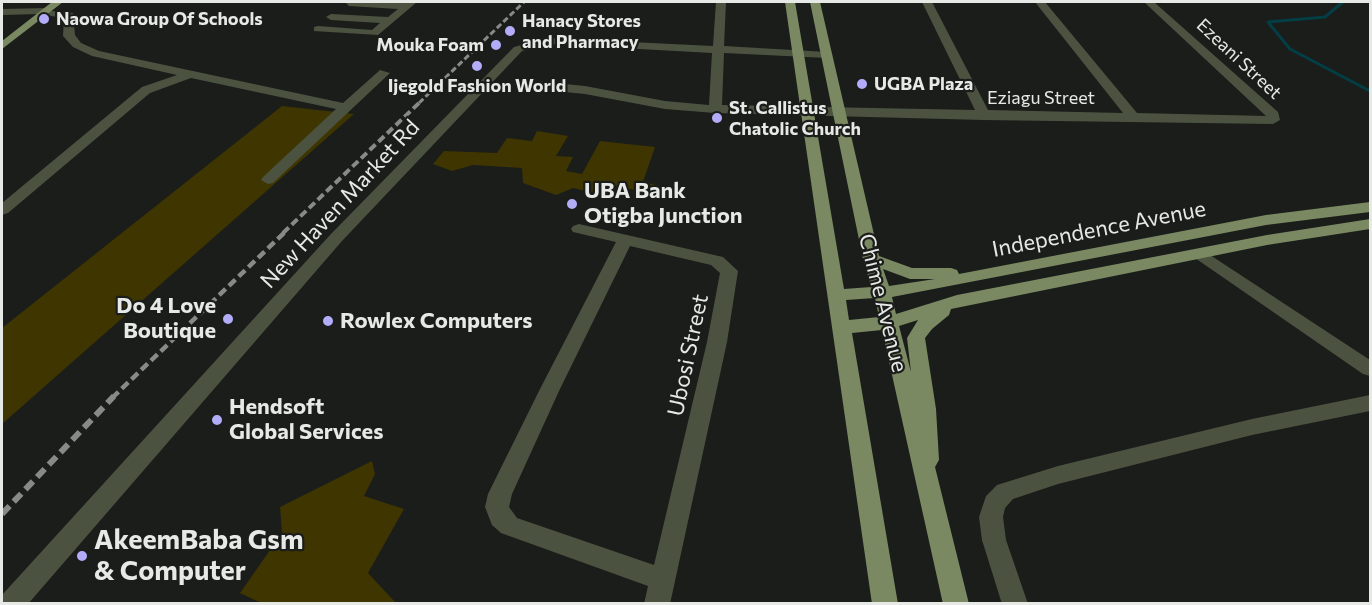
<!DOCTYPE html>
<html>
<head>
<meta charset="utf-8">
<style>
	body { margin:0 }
	#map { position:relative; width:1372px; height:605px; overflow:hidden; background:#1a1d1a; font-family:Commissioner,sans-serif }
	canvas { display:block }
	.frame { position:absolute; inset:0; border:3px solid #e7e9e7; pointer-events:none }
</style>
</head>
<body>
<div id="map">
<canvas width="1372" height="605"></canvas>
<div class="frame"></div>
</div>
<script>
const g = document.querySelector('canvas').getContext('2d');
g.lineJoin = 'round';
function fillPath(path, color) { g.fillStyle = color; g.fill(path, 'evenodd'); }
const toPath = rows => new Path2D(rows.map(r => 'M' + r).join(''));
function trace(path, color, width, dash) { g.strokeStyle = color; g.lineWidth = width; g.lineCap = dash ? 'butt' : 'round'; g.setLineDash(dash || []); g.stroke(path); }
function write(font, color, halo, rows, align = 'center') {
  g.font = font + ' Commissioner,sans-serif'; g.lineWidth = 4.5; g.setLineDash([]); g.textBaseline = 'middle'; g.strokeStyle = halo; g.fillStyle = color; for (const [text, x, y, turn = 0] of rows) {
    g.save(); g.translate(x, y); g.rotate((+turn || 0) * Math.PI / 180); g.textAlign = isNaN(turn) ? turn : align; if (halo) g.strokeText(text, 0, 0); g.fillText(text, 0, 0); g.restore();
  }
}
fillPath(toPath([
	[282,106,354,114,2,424,2,328],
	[537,131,568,136,556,156,573,157,566,171,582,174,600,141,655,147,643,182,666,187,643,192,612,185,590,192,573,188,556,195,523,183,522,168,473,165,452,171,433,164,444,151,497,153,507,138,532,141],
	[372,461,375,474,364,496,404,509,368,573,396,603,261,603,240,593,282,533,280,507]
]), '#3f3500');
trace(toPath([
	[1343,2,1325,17,1268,22,1290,49,1370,91]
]), '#033e45', 3);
fillPath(toPath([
	[345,2,405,3,417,2,378,35,314,31,314,27,318,26,372,30,380,23,331,20,326,17,331,14,388,17,398,9,349,6,345,2],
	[716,2,726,2,724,46,827,52,833,55,827,58,724,53,722,105,975,110,922,2,932,2,988,110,1123,113,1035,2,1045,2,1137,113,1266,116,1144,2,1154,2,1278,112,1280,120,1273,124,984,120,715,113,665,109,585,94,534,89,528,85,534,81,585,86,665,101,709,105,712,53,548,44,522,51,342,241,28,604,2,604,2,595,330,235,514,47,548,38,713,46,716,2],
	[47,8,52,11,73,13,75,35,81,43,99,51,343,103,380,70,390,73,273,183,268,184,261,180,263,177,336,109,191,78,150,93,8,213,2,215,2,203,142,87,177,75,92,56,73,47,63,36,64,18,39,14,2,15,2,9,47,8],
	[579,224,723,257,738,271,727,342,670,604,644,604,648,586,501,533,492,525,485,507,488,494,539,391,616,242,573,232,571,229,573,226,579,224],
	[630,246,711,265,720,273,707,342,654,565,517,518,509,507,512,494,559,391,630,246],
	[1201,249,1370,360,1370,376,1363,374,1195,258,1193,254,1195,250,1201,249],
	[1370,395,1370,411,1252,435,1058,484,1013,499,1005,508,1003,517,1006,540,1028,604,1002,604,982,540,979,517,986,496,997,485,1058,466,1252,419,1370,395]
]), '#4b5340');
fillPath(toPath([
	[52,2,63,2,2,49,2,41,52,2],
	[785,2,795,2,844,289,871,287,863,259,810,2,820,2,879,256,912,268,951,268,957,270,959,274,1266,215,1370,202,1370,212,1266,225,892,297,896,314,957,295,1267,235,1370,219,1370,229,1267,245,951,309,949,315,932,329,925,338,936,409,939,460,935,467,969,604,943,604,882,330,852,333,898,604,872,604,785,2],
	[883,269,910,279,935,279,889,286,883,269],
	[875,298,879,317,849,320,846,300,875,298],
	[918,320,907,338,911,372,899,326,918,320]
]), '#7a8962');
trace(toPath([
	[419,103,524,2]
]), '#878a87', 3, [6, 3]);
trace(toPath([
	[283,233,420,102]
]), '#878a87', 4, [8, 4]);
trace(toPath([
	[112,398,285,232]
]), '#878a87', 4.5, [9, 4.5]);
trace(toPath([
	[2,514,114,396]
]), '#878a87', 6, [11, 6]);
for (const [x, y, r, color] of [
	[44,19,6,"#b3adf9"],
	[510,31,6,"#b3adf9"],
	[496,45,6,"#b3adf9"],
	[477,66,6,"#b3adf9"],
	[862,84,6,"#b3adf9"],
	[717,118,6,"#b3adf9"],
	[572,204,6,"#b3adf9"],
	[228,319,6,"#b3adf9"],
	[328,321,6,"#b3adf9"],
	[217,420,6,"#b3adf9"],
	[82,556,6,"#b3adf9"]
]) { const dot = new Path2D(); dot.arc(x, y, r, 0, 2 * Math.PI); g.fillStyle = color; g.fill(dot); trace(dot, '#1a1d1a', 2); }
write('bold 18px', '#e7e9e7', '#1a1d1a', [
	["Naowa Group Of Schools",56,19],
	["Hanacy Stores",522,21],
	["and Pharmacy",522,42],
	["Mouka Foam",484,45,"right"],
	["UGBA Plaza",874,84],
	["Ijegold Fashion World",477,86,"center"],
	["St. Callistus",729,108],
	["Chatolic Church",729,129]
], 'left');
write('18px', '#e7e9e7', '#1a1d1a', [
	["Ezeani Street",1239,59,43],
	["Eziagu Street",1041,98]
]);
write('bold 22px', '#e7e9e7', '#1a1d1a', [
	["UBA Bank",584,191],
	["Otigba Junction",584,216],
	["Do 4 Love",216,306,"right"],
	["Boutique",216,331,"right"],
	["Rowlex Computers",340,321],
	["Hendsoft",229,407],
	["Global Services",229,432]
], 'left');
write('22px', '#e7e9e7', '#1a1d1a', [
	["New Haven Market Rd",340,204,-47],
	["Independence Avenue",1099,229,-11],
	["Chime Avenue",883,303,76],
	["Ubosi Street",688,355,-78]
]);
write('bold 27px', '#e7e9e7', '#1a1d1a', [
	["AkeemBaba Gsm",94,540],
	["& Computer",94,571]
], 'left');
</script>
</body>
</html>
